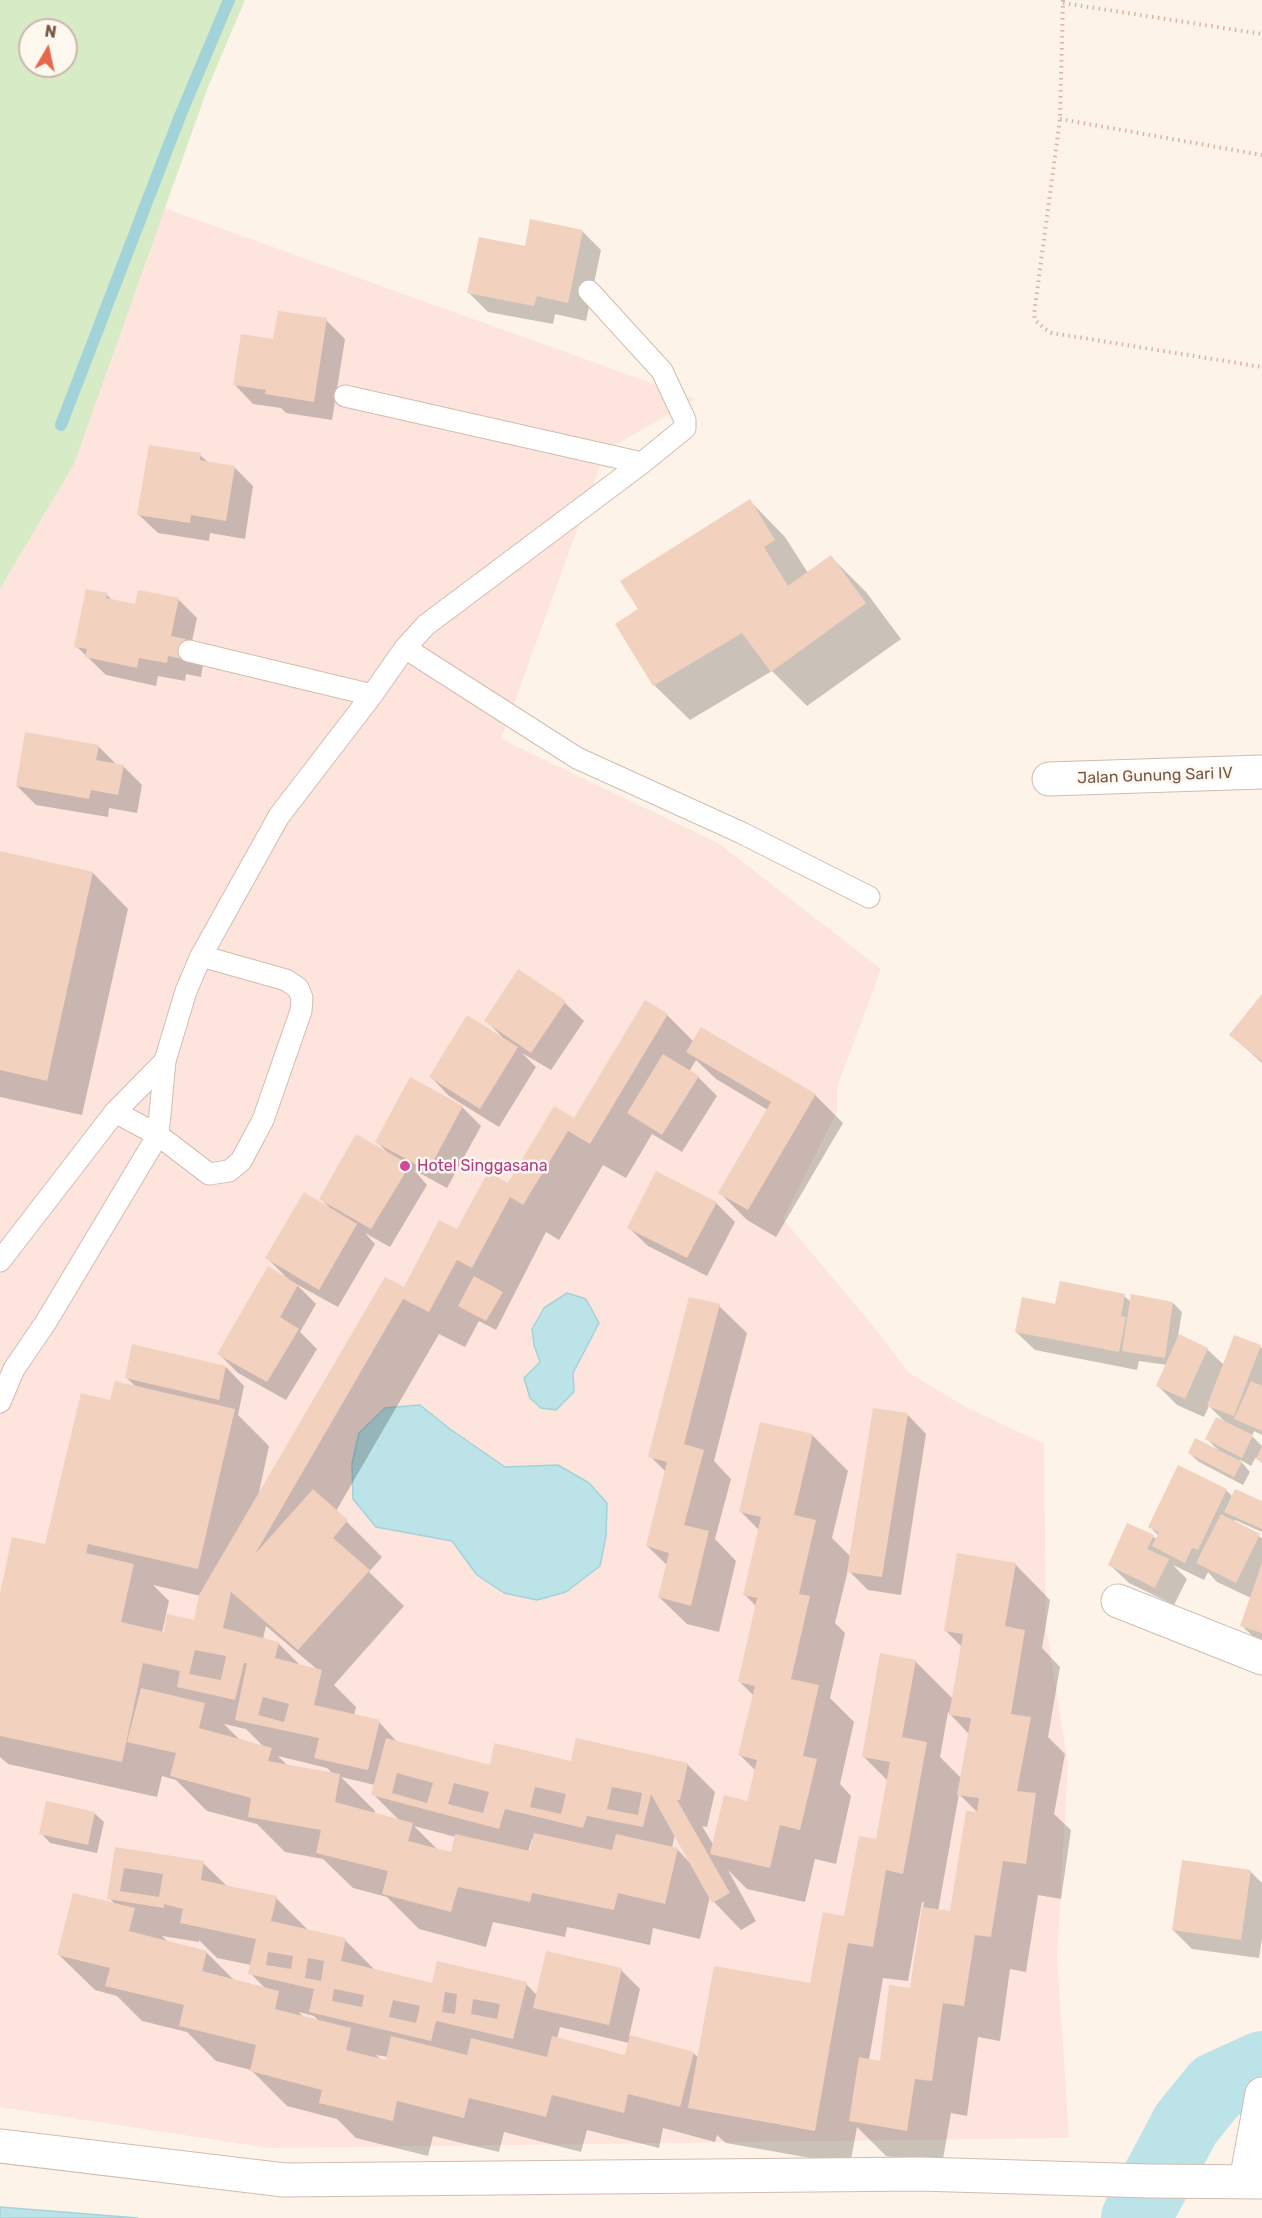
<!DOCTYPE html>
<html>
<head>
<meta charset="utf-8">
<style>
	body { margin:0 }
	#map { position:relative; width:1262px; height:2218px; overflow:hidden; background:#fdf3e8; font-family:Rubik,sans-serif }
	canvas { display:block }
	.north { position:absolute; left:18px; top:18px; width:60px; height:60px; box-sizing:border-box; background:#fff8ee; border:2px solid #c9b8ad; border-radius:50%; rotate:9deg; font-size:16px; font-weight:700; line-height:24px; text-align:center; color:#77594b }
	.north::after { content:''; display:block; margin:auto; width:21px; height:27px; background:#e7674d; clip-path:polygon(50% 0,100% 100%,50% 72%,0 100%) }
</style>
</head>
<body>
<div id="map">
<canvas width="1262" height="2218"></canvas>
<div class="north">N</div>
</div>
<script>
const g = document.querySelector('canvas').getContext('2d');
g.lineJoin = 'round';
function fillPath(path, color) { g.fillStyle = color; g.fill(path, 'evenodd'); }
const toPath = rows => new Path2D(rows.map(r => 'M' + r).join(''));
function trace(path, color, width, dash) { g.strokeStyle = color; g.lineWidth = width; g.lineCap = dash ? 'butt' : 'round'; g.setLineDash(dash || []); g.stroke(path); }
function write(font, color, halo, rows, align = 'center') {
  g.font = font + ' Rubik,sans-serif'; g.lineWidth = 5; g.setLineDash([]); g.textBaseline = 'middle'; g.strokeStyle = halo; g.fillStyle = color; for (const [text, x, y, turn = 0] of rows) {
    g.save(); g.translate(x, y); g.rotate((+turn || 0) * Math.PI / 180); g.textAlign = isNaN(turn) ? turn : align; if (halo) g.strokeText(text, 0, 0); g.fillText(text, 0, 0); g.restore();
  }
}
fillPath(toPath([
	[164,208,696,399,606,450,501,739,718,843,881,969,837,1087,837,1112,783,1219,865,1316,909,1373,964,1406,1044,1444,1046,1626,1068,1764,1057,1956,1069,2138,269,2148,0,2107,0,589,74,464]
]), '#fde4dc');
fillPath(toPath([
	[0,0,245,0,208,87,74,464,0,589],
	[30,30,66,30,66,66,30,66]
]), '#d7ebc6');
const water = toPath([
	[567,1293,586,1299,599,1323,573,1373,574,1392,556,1410,541,1408,530,1398,524,1378,540,1362,534,1345,532,1329,544,1308,567,1293],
	[420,1405,450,1429,505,1467,558,1465,589,1483,607,1503,606,1536,600,1566,566,1592,537,1600,504,1593,477,1575,452,1541,376,1527,353,1499,352,1464,359,1433,385,1408,420,1405],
	[0,2207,138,2218,0,2218,0,2207]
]);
fillPath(water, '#bce3e7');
trace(water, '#a2d3d9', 1.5);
fillPath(toPath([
	[582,231,601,250,586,321,555,314,553,324,488,312,469,293,526,248],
	[326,320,345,339,332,420,286,413,281,408,253,404,235,385,274,341],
	[200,455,209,463,234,467,253,486,245,539,210,533,209,541,158,533,139,515],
	[750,501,785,537,808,573,831,557,866,592,901,639,807,706,772,671,690,720,654,685,640,609],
	[107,595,114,602,136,606,178,599,197,618,191,646,204,659,201,677,186,674,185,681,158,676,156,686,106,675,76,646],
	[98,746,117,765,123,766,142,785,137,813,109,808,108,817,36,805,17,786],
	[0,853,93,873,128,909,82,1115,0,1097],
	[519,971,565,1003,584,1021,551,1070,522,1053,536,1067,499,1127,449,1096,431,1077,503,1038,486,1020],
	[1262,997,1262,1063,1231,1035],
	[667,1015,694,1042,815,1095,843,1123,776,1237,747,1220,720,1193,768,1110,716,1079,696,1060,689,1072,698,1077,717,1096,682,1152,652,1134,626,1178,603,1165,559,1240,546,1232,496,1330,479,1321,465,1347,439,1334,336,1511,382,1557,369,1572,404,1606,334,1685,356,1707,354,1716,379,1722,398,1743,491,1767,572,1762,687,1764,715,1792,707,1827,702,1826,714,1846,748,1803,756,1771,740,1755,754,1696,739,1681,757,1607,744,1594,759,1530,740,1511,812,1435,848,1471,832,1538,851,1557,908,1415,926,1434,901,1595,868,1590,848,1570,835,1623,845,1633,830,1698,854,1722,840,1784,851,1796,836,1864,815,1859,805,1902,747,1889,728,1870,756,1921,741,1930,714,1902,710,1896,700,1939,653,1928,650,1945,567,1927,565,1937,493,1922,486,1947,419,1929,387,1897,353,1888,323,1859,285,1852,257,1824,207,1811,176,1780,162,1776,157,1797,8,1764,0,1757,0,1596,47,1546,112,1401,137,1388,126,1377,226,1367,244,1386,238,1415,269,1446,258,1497,405,1289,457,1231,575,1120],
	[153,1585,201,1596,195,1622,165,1633,162,1633,169,1601],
	[266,1626,319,1671,302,1667,278,1643,263,1639],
	[224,1724,246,1729,265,1748,239,1739],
	[278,1756,327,1768,333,1774,288,1766],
	[341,1777,375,1785,373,1794,399,1820,374,1814,375,1811],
	[414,1826,456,1837,452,1854,439,1851],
	[675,1834,690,1863,677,1849,672,1848],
	[532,1839,534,1839,531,1853,528,1852],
	[462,1107,481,1126,447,1188,414,1170,427,1185,390,1247,365,1233,375,1244,338,1307,296,1284,316,1304,300,1332,317,1349,286,1400,238,1373,219,1354,288,1279,267,1258,331,1209,321,1199,389,1154,377,1142],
	[716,1203,735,1222,707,1276,648,1246,629,1228],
	[1124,1296,1131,1302,1173,1303,1182,1312,1178,1336,1207,1349,1224,1365,1235,1336,1262,1348,1262,1435,1254,1431,1252,1436,1262,1446,1262,1463,1256,1457,1251,1466,1239,1459,1250,1472,1243,1485,1199,1462,1189,1453,1218,1450,1207,1439,1227,1424,1209,1406,1204,1417,1177,1405,1158,1386,1167,1365,1139,1361,1137,1370,1035,1350,1016,1332,1057,1305],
	[719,1306,747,1333,714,1461,731,1479,715,1539,736,1561,719,1632,687,1624,659,1597,667,1565,647,1546,666,1472,650,1456],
	[1178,1467,1226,1490,1233,1497,1262,1503,1262,1532,1235,1520,1234,1523,1262,1538,1262,1645,1242,1626,1251,1598,1217,1582,1208,1572,1204,1580,1173,1565,1187,1579,1174,1605,1129,1583,1110,1565,1153,1536,1157,1540,1159,1536,1150,1527],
	[1015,1564,1050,1600,1042,1648,1060,1667,1048,1737,1065,1754,1054,1814,1071,1830,1061,1899,1038,1895,1026,1972,1010,1969,1000,2041,978,2037,967,2116,951,2113,942,2165,886,2156,857,2127,850,2165,726,2143,717,2135,715,2142,663,2128,659,2148,587,2130,581,2152,504,2132,499,2152,433,2136,428,2156,356,2138,337,2119,287,2106,251,2070,216,2061,187,2032,142,2021,117,1996,95,1990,59,1955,115,1904,109,1898,117,1849,203,1863,228,1887,276,1898,309,1931,345,1940,377,1972,433,1985,526,1984,537,1995,621,1970,640,1989,629,2037,693,2053,699,2058,811,1985,845,1918,878,1841,888,1781,863,1756,915,1661,953,1699,962,1647,945,1630],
	[948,1712,969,1734,962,1779,940,1757],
	[959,1794,979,1814,951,1913,938,1911],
	[922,1902,924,1902,911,1990,881,2062,869,2060,883,1978,908,1981],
	[162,1936,199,1942,199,1940,217,1958,251,1965,250,1973,265,1988,235,1981,206,1952,168,1942],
	[299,2012,314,2016,320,2022,304,2018],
	[560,2027,629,2043,626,2056,557,2039],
	[376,2055,388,2057,387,2062,382,2061],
	[94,1813,104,1822,97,1853,50,1843,41,1833],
	[1250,1871,1262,1883,1262,1938,1259,1958,1192,1949,1173,1930]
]), '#0003');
trace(toPath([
	[61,425,180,116,229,0]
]), '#a2d3d9', 12);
trace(toPath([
	[1136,2218,1186,2124,1216,2087,1262,2066]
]), '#bce3e7', 70);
fillPath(toPath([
	[530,219,583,230,568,303,537,296,534,306,467,293,479,237,525,246],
	[278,311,327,318,314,402,265,394,266,390,233,385,241,334,273,339],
	[149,445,201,453,200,460,235,466,226,521,191,515,190,523,137,515],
	[750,499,775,540,764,547,788,586,831,555,866,603,771,672,742,633,653,686,615,624,638,609,620,581],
	[86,589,108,593,106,598,135,604,138,590,179,598,171,636,186,639,182,659,168,656,167,663,139,658,137,668,85,657,87,649,74,647],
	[25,732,99,745,96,760,124,765,118,795,91,790,89,799,16,786],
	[0,851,93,872,47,1081,0,1070],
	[518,969,566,1001,531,1053,484,1021],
	[1262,994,1262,1061,1229,1035],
	[645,1000,668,1014,590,1144,568,1131,523,1205,510,1197,472,1268,457,1260,429,1312,403,1299,255,1554,313,1489,348,1520,333,1538,370,1570,298,1650,231,1592,223,1628,279,1642,275,1658,322,1670,314,1705,380,1720,368,1770,314,1758,319,1738,235,1720,247,1663,244,1663,235,1700,177,1687,180,1671,143,1663,122,1762,0,1736,0,1594,12,1537,45,1544,81,1393,110,1400,115,1381,235,1409,198,1569,88,1544,86,1553,134,1564,121,1622,164,1632,167,1614,194,1620,199,1595,385,1277,404,1287,439,1220,457,1229,488,1172,508,1183,554,1106,574,1118],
	[195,1650,226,1656,221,1680,189,1674],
	[263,1697,289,1704,284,1722,258,1715],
	[467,1015,518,1047,480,1109,429,1077],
	[701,1027,816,1094,748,1210,718,1193,771,1102,686,1052],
	[663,1054,699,1076,662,1135,627,1113],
	[410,1077,463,1106,428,1171,375,1142],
	[356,1134,410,1165,371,1229,319,1199],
	[656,1171,717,1202,687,1258,627,1228],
	[304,1192,357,1224,319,1290,265,1258],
	[268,1266,298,1285,280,1317,299,1329,267,1382,217,1354],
	[474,1276,503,1292,486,1321,458,1306],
	[1060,1281,1125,1294,1121,1316,1126,1317,1119,1352,1015,1332,1022,1297,1055,1304],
	[1131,1294,1173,1302,1165,1358,1122,1351],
	[689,1297,720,1304,684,1444,704,1450,684,1525,709,1531,691,1606,658,1597,669,1553,646,1546,667,1462,648,1457],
	[1179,1334,1208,1348,1185,1399,1156,1386],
	[1234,1335,1261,1345,1234,1416,1207,1406],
	[132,1344,226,1366,219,1400,125,1378],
	[1251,1381,1262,1386,1262,1431,1234,1419],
	[873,1408,908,1413,882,1577,847,1572],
	[1216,1417,1253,1435,1242,1458,1205,1439],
	[760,1422,813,1434,794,1515,816,1520,799,1594,810,1596,791,1679,819,1685,803,1756,817,1759,800,1830,780,1825,770,1868,710,1854,724,1795,747,1801,757,1760,738,1755,755,1686,738,1682,757,1598,743,1595,761,1517,739,1512],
	[1195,1438,1242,1462,1234,1477,1188,1453],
	[1262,1446,1262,1462,1256,1459],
	[1178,1465,1227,1489,1198,1550,1192,1548,1185,1563,1152,1546,1159,1532,1148,1527],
	[1235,1489,1262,1501,1262,1529,1224,1512],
	[1221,1514,1260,1534,1236,1583,1196,1563],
	[1127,1523,1154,1535,1147,1549,1169,1559,1155,1588,1108,1565],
	[957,1553,1016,1563,1005,1626,1025,1630,1011,1714,1031,1717,1017,1791,1036,1793,1026,1864,1003,1861,991,1937,975,1935,964,2006,943,2003,932,2081,915,2079,907,2131,849,2121,859,2057,880,2061,889,1985,910,1988,922,1907,950,1911,966,1811,977,1812,979,1798,957,1795,971,1718,949,1715,963,1634,944,1631],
	[1262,1563,1262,1633,1240,1626],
	[880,1653,916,1660,902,1737,927,1742,903,1874,886,1870,873,1947,848,1943,815,2131,688,2108,714,1966,810,1983,823,1912,844,1916,859,1836,876,1839,890,1762,862,1757],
	[141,1688,205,1703,199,1728,272,1748,268,1761,340,1774,335,1802,413,1823,408,1841,451,1852,455,1834,530,1851,534,1833,612,1850,616,1834,678,1848,665,1904,618,1893,614,1910,532,1893,530,1902,458,1887,451,1912,382,1894,388,1871,316,1853,321,1830,248,1817,251,1798,170,1776,176,1753,127,1742],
	[386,1738,490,1765,494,1743,571,1761,576,1738,688,1763,680,1800,677,1800,730,1893,712,1903,651,1794,643,1827,587,1816,583,1828,505,1809,499,1829,371,1795],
	[397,1773,433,1783,427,1803,392,1793],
	[454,1783,489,1792,483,1813,448,1804],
	[535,1787,566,1794,561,1814,530,1807],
	[612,1787,642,1793,638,1815,607,1809],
	[46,1801,95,1812,88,1845,39,1834],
	[115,1847,204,1861,201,1880,277,1896,271,1921,346,1938,341,1961,432,1983,437,1961,527,1982,513,2039,436,2021,431,2041,309,2012,314,1989,248,1974,256,1939,180,1923,183,1909,164,1904,164,1908,107,1899],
	[124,1868,163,1874,159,1897,120,1891],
	[268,1952,293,1956,291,1969,266,1965],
	[308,1958,324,1961,321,1981,305,1978],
	[334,1989,364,1995,362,2007,332,2001],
	[445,1992,457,1994,455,2014,442,2012],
	[473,1999,500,2004,497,2019,471,2014],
	[393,2000,420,2006,416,2023,389,2017],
	[1182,1860,1251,1870,1241,1940,1172,1930],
	[73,1893,135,1908,129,1931,207,1951,202,1971,279,1991,275,2009,351,2028,346,2050,386,2060,391,2036,467,2055,471,2038,547,2057,552,2036,625,2055,630,2035,694,2052,680,2107,628,2094,624,2113,552,2095,546,2117,469,2098,464,2118,397,2101,393,2121,319,2103,322,2090,250,2071,256,2045,179,2026,184,2005,105,1986,110,1968,57,1955],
	[546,1951,622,1968,609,2025,533,2008]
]), '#f2d1bf');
const lane = toPath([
	[345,396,642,463],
	[405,648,577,758,742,833,869,897],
	[189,651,372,695],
	[115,1112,158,1135,209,1174,229,1171,241,1161,263,1120,301,1011,302,998,298,988,286,980,201,956],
	[0,1261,115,1112,165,1061],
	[0,1402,14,1369,46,1322,158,1135,165,1061,186,991,201,956,279,816,372,695,405,648,426,625,642,463,685,428,685,420,662,371,589,291]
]);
const street = toPath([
	[1049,779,1262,772],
	[1118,1601,1262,1658],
	[0,2146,284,2180,920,2174,1149,2181,1262,2182],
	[1246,2181,1262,2094]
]);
trace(lane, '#d1bdb0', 23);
trace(street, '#d1bdb0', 35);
trace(toPath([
	[1063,0,1060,119,1034,314,1035,320,1045,329,1052,333,1262,367],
	[1063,3,1262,34],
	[1060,119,1262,155]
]), '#d8b4a2', 4, [1.5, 4.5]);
trace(lane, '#fff', 21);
trace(street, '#fff', 33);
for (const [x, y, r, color] of [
	[405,1166,6,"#d1479c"]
]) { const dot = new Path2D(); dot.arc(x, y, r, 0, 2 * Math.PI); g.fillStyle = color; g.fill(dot); trace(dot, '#fff8ee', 2); }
write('16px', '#77594b', '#fff8ee', [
	["Jalan Gunung Sari IV",1155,776,-2]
]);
write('16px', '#b23c85', '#fff8ee', [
	["Hotel Singgasana",417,1166]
], 'left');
</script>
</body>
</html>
